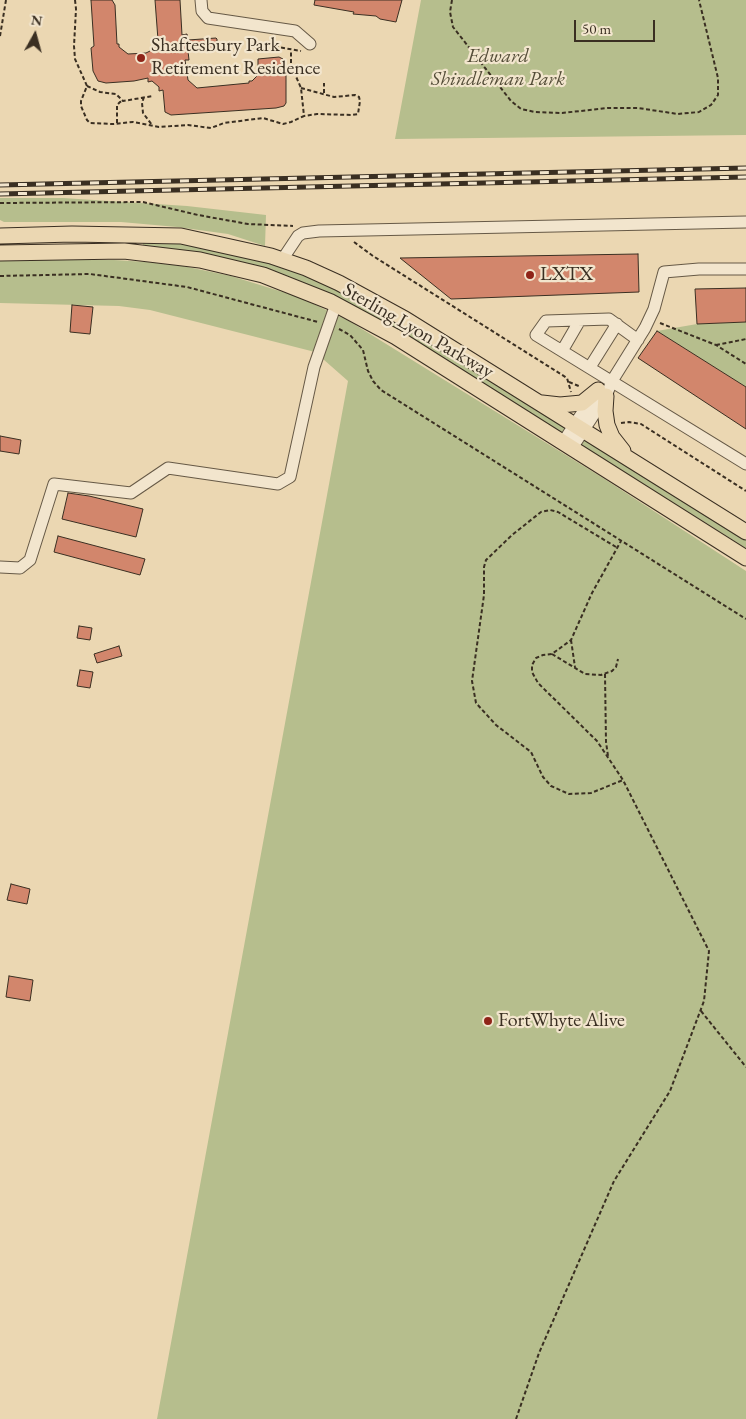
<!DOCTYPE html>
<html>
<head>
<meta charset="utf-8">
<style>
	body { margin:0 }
	#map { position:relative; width:746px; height:1419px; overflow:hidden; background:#ebd7b2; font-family:"EB Garamond",serif }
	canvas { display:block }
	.north { position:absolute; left:10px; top:10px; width:50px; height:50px; -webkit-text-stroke:4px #f2e5cd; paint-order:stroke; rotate:7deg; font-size:14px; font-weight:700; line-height:20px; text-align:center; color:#3a2f22 }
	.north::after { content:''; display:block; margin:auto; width:18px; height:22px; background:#3a2f22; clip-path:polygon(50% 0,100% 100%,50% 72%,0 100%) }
	.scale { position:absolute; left:574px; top:20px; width:81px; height:22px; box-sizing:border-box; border:2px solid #3a2f22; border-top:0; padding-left:6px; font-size:15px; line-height:18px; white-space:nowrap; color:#3a2f22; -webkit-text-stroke:4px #f2e5cd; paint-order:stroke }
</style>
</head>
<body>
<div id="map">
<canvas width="746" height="1419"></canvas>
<div class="north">N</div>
<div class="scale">50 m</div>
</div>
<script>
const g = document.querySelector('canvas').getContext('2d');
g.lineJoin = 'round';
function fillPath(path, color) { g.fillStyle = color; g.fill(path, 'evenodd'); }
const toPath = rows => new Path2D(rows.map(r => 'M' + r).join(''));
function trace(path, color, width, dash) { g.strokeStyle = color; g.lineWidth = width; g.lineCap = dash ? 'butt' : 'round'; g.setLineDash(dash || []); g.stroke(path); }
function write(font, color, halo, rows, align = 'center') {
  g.font = font + ' "EB Garamond",serif'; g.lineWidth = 4.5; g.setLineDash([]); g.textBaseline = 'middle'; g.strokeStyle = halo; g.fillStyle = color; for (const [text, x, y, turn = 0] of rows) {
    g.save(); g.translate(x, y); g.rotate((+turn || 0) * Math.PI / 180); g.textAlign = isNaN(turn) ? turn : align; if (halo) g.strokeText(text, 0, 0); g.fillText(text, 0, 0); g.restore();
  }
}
fillPath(toPath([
	[421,0,746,0,746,135,395,139],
	[0,198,63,198,187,206,266,215,265,246,228,234,177,227,121,222,4,222,0,220],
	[161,242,183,244,249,257,286,268,335,287,377,310,746,539,746,548,388,324,346,302,276,273,210,255,174,249,143,246,143,243],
	[0,260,114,260,147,262,183,266,231,276,299,297,349,321,603,478,746,571,746,1419,157,1419,348,381,315,352,150,310,119,306,0,303],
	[746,322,746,387,657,331,697,324]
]), '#b6be8d');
const building = toPath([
	[91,0,112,0,115,5,117,44,119,44,119,47,128,54,146,53,150,51,156,45,156,41,158,40,155,0,180,0,182,35,187,34,188,40,216,38,217,39,217,49,188,51,189,60,185,60,188,80,197,88,249,83,249,81,252,81,258,75,258,59,279,57,283,59,286,68,286,103,284,106,276,108,171,115,165,112,163,90,159,91,159,87,152,81,148,82,148,78,134,81,106,83,98,81,93,71,91,48,94,46,91,0],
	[315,0,402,0,396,22,380,19,376,16,353,14,354,12,314,5,315,0],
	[638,254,639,292,451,299,400,258,638,254],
	[746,288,746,322,697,324,695,289,746,288],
	[72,305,93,307,90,334,70,332,72,305],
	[657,331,746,387,746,429,638,358,657,331],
	[0,436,21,440,19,454,0,451,0,436],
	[68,493,89,496,143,509,136,537,62,519,68,493],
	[58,536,145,559,140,575,54,552,58,536],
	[79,626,92,628,90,640,77,638,79,626],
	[119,646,122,656,97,663,94,654,119,646],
	[80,670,93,672,90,688,77,686,80,670],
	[11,884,30,889,27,904,7,900,11,884],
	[9,976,33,980,30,1001,6,997,9,976]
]);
fillPath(building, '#d2866c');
trace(building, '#3a2f22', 1);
const minor = toPath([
	[201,0,202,11,208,18,295,31,310,44],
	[282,260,298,236,303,233,319,231,746,222],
	[638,340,609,319,546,321,536,335,746,464],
	[562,351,580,320],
	[590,367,617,324],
	[563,442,592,398],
	[572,448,606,396,612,381,645,328,654,309,664,272,699,269,746,269],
	[0,567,20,568,30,560,54,484,131,493,168,468,278,484,290,477,314,367,336,304]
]);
const major = toPath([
	[0,236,72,234,181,236,271,256,306,268,339,283,405,319,746,532],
	[0,253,124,251,200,260,263,275,331,302,396,337,746,558],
	[606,396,605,411,607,425,612,437,623,451],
	[542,403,560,405,582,403,598,390]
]);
trace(minor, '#665946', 13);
trace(major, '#3a2f22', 17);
trace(toPath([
	[75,0,76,9,74,46,75,59,87,86,81,101,81,106,87,120,90,123,113,124,133,122,159,127,188,125,211,128,224,123,263,118,283,124,291,122,304,116,301,88,291,65,291,50],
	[452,0,450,12,453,27,511,101,521,109,535,112,562,113,608,108,638,108,678,114,699,112,711,105,718,95,718,78,699,0],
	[0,36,6,0],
	[249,42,301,51],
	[87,86,100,92,116,94,123,101,153,96],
	[301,88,334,97,355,95,359,97,360,101,358,114,352,115,317,114,304,116],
	[324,93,324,83],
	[144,97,142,103,143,113,152,125],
	[117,123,117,105,120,102,123,101],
	[0,203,143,202,198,215,248,224,293,226],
	[354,242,373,256,567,378,571,392],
	[0,276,90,274,187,287,318,322],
	[660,323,716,345,746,364],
	[339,329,350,335,363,350,368,371,373,381,381,390,746,619],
	[716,345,746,339],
	[569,382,581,387],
	[621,423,629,422,641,424,746,491],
	[616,547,558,512,550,510,541,512,512,535,486,560,484,567,484,595,472,681,476,703,496,725,531,752,543,777,551,786,569,794,591,793,623,780],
	[571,640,575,667],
	[552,654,585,674,601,675,612,671,616,667,618,659],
	[605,674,606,742,608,756],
	[701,1011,746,1067],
	[516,1419,539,1353,614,1181,670,1091,704,1001,709,951,623,780,597,741,538,683,532,672,532,665,536,658,543,655,552,654,571,640,592,593,621,541]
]), '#3a2f22', 2, [4, 2.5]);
trace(minor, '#f2e5cd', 11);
trace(major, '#ebd7b2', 15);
const rail = toPath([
	[0,185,746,168],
	[0,194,746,177]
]);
trace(rail, '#3a2f22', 5);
trace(rail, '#f2e5cd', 3, [9]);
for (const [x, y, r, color] of [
	[141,58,5,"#8f2418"],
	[530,275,5,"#8f2418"],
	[488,1021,5,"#8f2418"]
]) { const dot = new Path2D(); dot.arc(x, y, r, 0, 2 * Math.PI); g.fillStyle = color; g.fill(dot); trace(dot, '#f2e5cd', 2); }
write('20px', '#3a2f22', '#f2e5cd', [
	["Shaftesbury Park",151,46],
	["Retirement Residence",151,69],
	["LXTX",540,275],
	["FortWhyte Alive",498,1021]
], 'left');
write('italic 20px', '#534c37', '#f2e5cd', [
	["Edward",498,57],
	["Shindleman Park",498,80]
]);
write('20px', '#3a2f22', '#f2e5cd', [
	["Sterling Lyon Parkway",418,331,30]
]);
</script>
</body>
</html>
